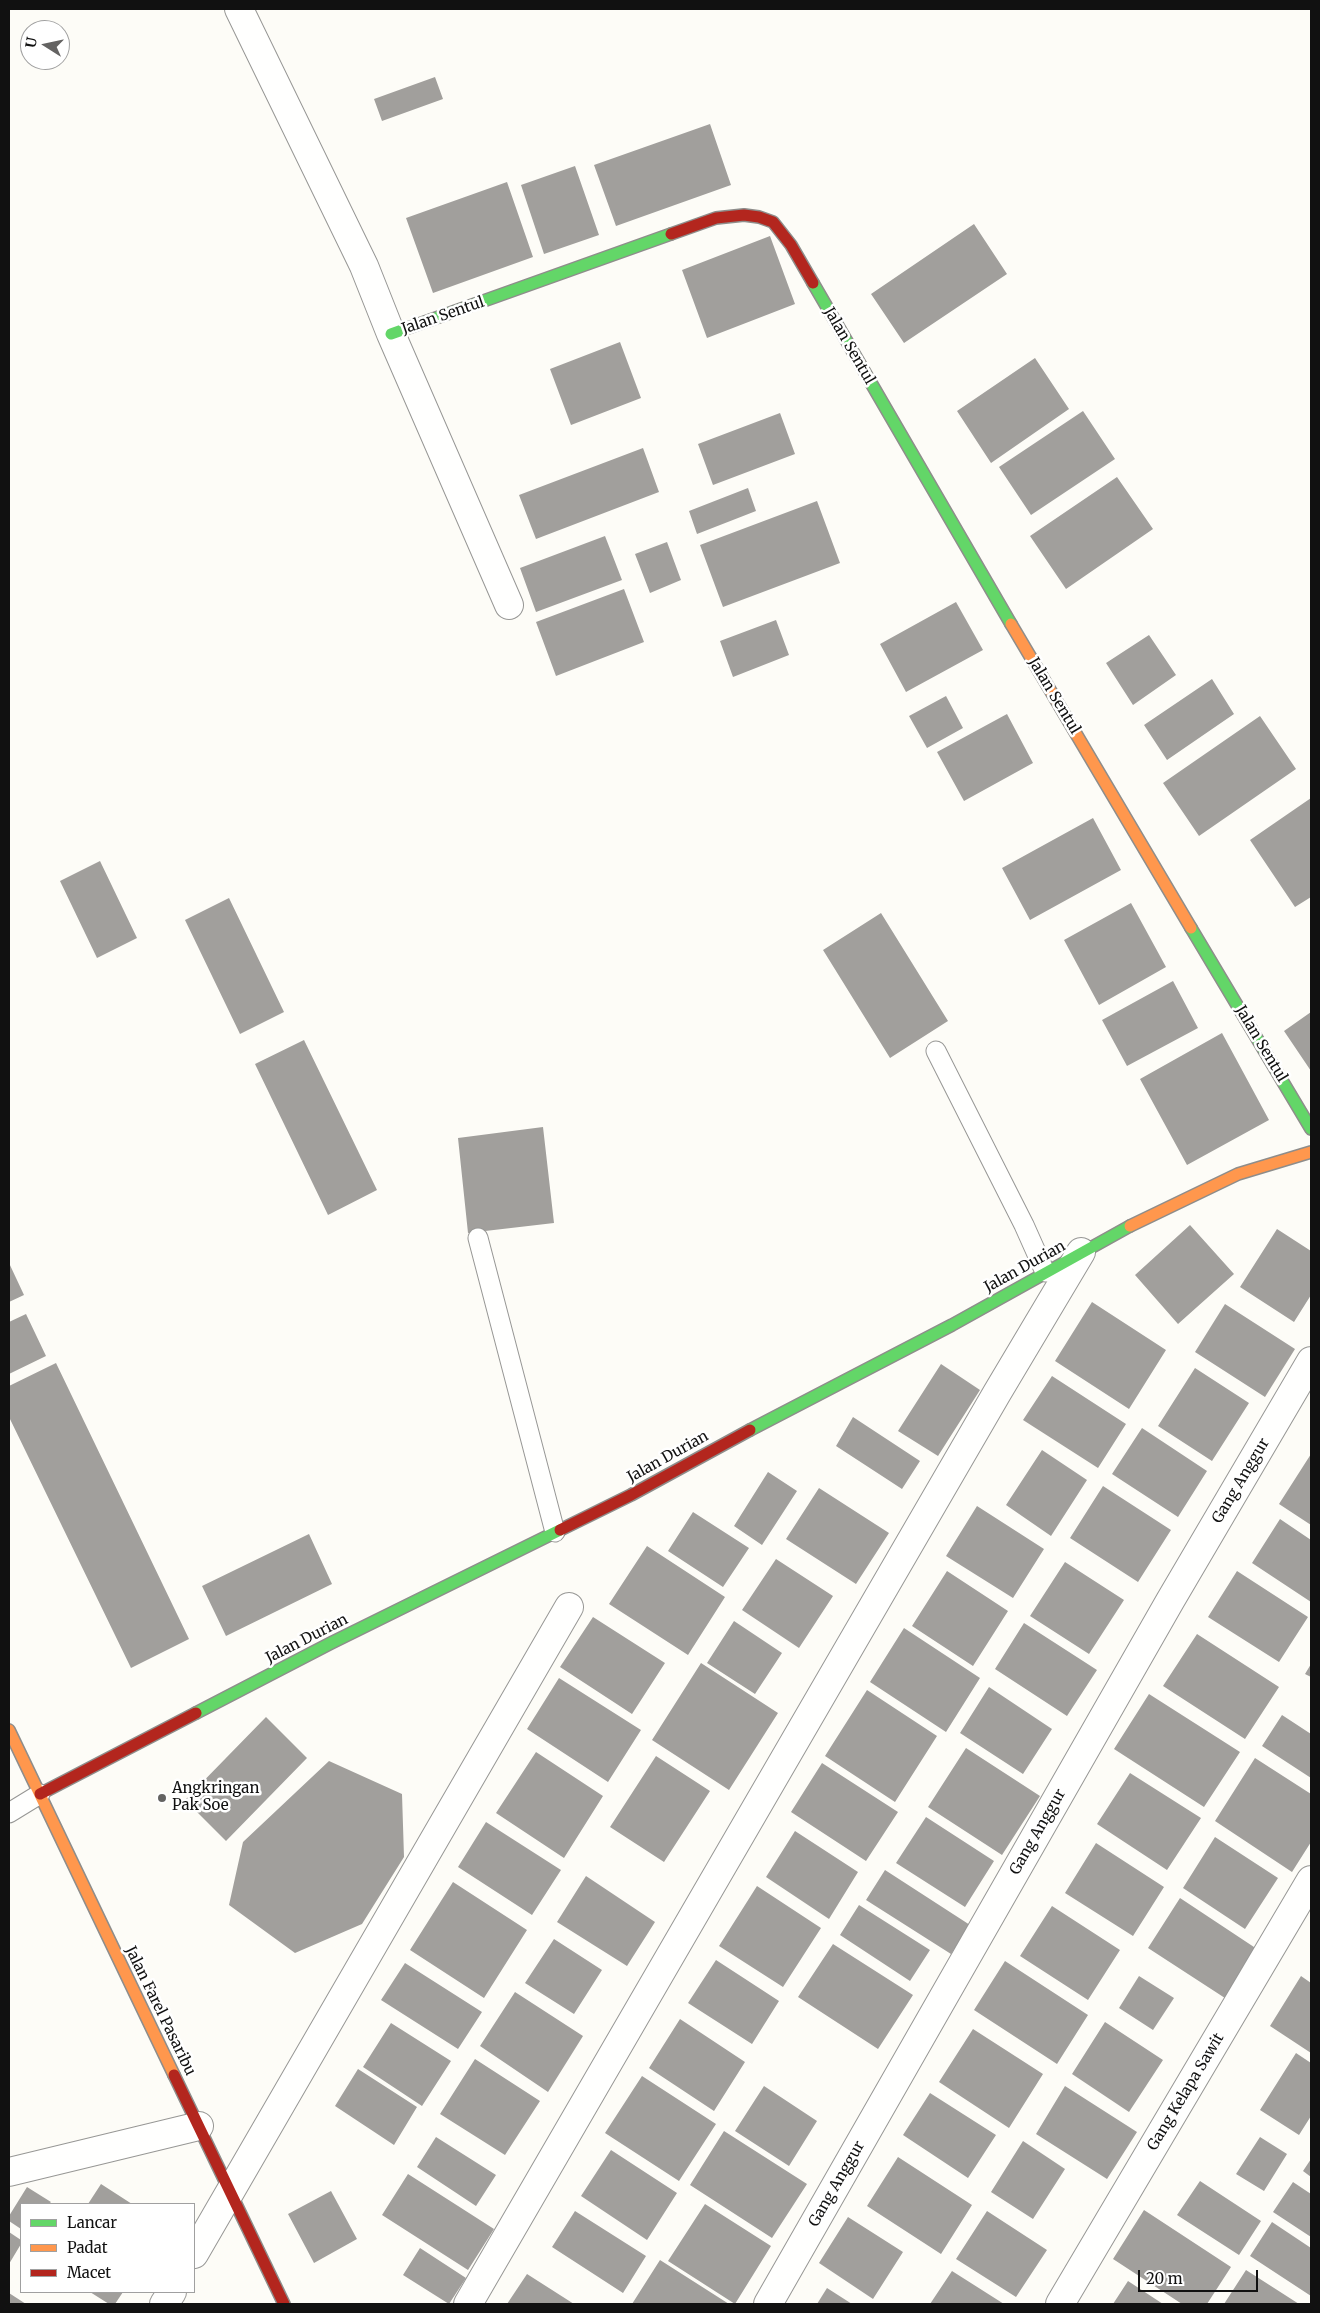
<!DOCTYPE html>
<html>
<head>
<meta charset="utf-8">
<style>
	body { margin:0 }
	#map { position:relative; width:1320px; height:2313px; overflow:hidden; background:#fdfcf7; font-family:Merriweather,serif }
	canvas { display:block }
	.frame { position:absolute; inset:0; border:10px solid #111; pointer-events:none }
	.legend { position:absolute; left:20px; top:2203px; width:175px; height:90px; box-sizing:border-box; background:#fff; border:1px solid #a0a0a0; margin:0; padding:6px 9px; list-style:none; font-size:15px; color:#111 }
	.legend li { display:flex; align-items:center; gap:10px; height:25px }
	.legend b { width:25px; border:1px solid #a0a0a0 }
	.north { position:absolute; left:20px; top:20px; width:50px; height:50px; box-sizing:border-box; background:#fff; border:1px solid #a0a0a0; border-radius:50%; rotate:280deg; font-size:14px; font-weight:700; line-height:20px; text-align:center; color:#111 }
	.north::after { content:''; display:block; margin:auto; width:18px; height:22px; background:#646362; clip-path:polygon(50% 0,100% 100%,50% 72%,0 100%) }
	.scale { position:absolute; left:1138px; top:2270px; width:120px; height:22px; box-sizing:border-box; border:2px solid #111; border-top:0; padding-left:6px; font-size:15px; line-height:18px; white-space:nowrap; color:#111; -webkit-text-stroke:4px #fff; paint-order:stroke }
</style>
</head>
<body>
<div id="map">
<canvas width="1320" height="2313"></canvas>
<div class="frame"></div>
<ul class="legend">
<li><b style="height:6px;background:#63d668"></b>Lancar</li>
<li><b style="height:6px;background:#ff974d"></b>Padat</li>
<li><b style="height:6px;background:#b3261e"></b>Macet</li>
</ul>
<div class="north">U</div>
<div class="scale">20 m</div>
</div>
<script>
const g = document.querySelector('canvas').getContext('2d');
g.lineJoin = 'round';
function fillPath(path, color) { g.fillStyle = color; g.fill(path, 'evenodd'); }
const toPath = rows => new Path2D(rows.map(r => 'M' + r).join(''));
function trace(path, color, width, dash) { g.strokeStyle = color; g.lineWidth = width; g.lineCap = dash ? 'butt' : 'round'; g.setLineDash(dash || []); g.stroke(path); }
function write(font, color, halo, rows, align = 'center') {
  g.font = font + ' Merriweather,serif'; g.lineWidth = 5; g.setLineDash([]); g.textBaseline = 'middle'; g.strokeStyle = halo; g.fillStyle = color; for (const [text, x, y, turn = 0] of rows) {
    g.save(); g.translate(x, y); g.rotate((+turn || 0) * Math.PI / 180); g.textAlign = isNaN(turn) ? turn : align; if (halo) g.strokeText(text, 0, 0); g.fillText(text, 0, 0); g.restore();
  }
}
fillPath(toPath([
	[435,77,443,99,382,121,374,99],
	[710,124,731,185,616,226,594,165],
	[575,166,599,235,544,254,521,185],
	[507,182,533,257,433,293,406,218],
	[974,224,1007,274,904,343,871,294],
	[770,236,795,304,707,338,682,270],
	[620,342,641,398,571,425,550,369],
	[1035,358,1069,409,991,463,957,411],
	[1083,411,1115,459,1031,515,999,467],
	[780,413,795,454,713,485,698,444],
	[643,448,659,492,536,539,519,495],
	[1117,477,1153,529,1066,589,1030,536],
	[748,488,756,511,697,534,689,511],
	[817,501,840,563,723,607,700,545],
	[605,536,622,580,536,612,520,568],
	[667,542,681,580,650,593,635,554],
	[624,589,644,642,556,676,536,622],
	[956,602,983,650,906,692,880,644],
	[776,620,789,655,733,677,720,641],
	[1149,635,1176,675,1133,705,1106,663],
	[1212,679,1234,714,1167,760,1144,725],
	[946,696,963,728,927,748,909,716],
	[1007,714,1033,763,964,801,937,752],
	[1260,716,1296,769,1199,836,1163,783],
	[1311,798,1311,897,1295,907,1250,840],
	[1093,818,1121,870,1030,920,1002,868],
	[100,861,137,938,97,958,60,881],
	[229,898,284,1012,240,1034,185,920],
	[1131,903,1166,967,1099,1005,1064,940],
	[881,913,948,1021,890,1058,823,950],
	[1173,981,1198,1028,1127,1066,1102,1020],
	[1311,1012,1311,1071,1284,1031],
	[1222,1033,1269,1120,1187,1165,1140,1079],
	[304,1040,377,1190,328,1215,255,1064],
	[543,1127,554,1223,468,1233,458,1138],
	[1190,1225,1234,1274,1178,1324,1135,1275],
	[1277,1229,1311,1251,1311,1295,1294,1322,1240,1287],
	[9,1263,24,1295,9,1302],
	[1092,1302,1166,1350,1129,1409,1055,1361],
	[1225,1304,1295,1349,1265,1397,1195,1352],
	[26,1314,46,1356,9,1374,9,1322],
	[56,1363,189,1639,131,1668,9,1417,9,1386],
	[941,1364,980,1390,938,1456,898,1431],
	[1195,1368,1249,1403,1212,1461,1158,1426],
	[1052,1376,1126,1424,1098,1468,1023,1420],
	[853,1417,920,1461,902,1489,836,1446],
	[1142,1428,1207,1471,1178,1517,1112,1474],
	[1042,1450,1087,1480,1051,1536,1006,1505],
	[1311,1454,1311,1525,1279,1504],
	[768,1472,797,1491,762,1545,734,1526],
	[1103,1486,1171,1530,1138,1582,1070,1538],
	[819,1488,889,1533,856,1584,786,1539],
	[977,1506,1044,1549,1013,1598,946,1556],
	[693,1512,749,1548,723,1587,668,1551],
	[1280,1519,1311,1540,1311,1602,1252,1563],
	[309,1534,332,1584,226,1636,202,1586],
	[647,1546,725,1597,688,1655,609,1604],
	[776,1559,833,1596,799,1648,742,1610],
	[1065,1562,1124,1600,1089,1654,1030,1616],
	[947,1571,1008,1611,973,1666,912,1626],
	[1237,1571,1308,1617,1279,1662,1208,1617],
	[593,1617,665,1663,632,1714,560,1667],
	[734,1621,782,1653,755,1694,707,1663],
	[1024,1623,1097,1670,1067,1716,995,1669],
	[904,1628,980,1678,946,1732,870,1682],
	[1197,1634,1279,1687,1245,1739,1163,1686],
	[701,1663,778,1713,729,1790,652,1740],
	[1311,1664,1311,1677,1305,1674],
	[559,1678,641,1730,608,1782,527,1729],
	[989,1687,1052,1729,1023,1774,960,1733],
	[867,1690,937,1736,895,1802,825,1756],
	[1149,1694,1240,1752,1204,1807,1114,1749],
	[1282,1715,1311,1734,1311,1778,1262,1746],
	[266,1717,307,1758,226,1841,185,1800],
	[966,1748,1040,1796,1002,1855,928,1807],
	[536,1752,603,1796,564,1858,496,1813],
	[656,1756,710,1791,664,1862,610,1827],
	[1255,1758,1311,1794,1311,1842,1292,1872,1215,1821],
	[329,1761,402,1794,404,1857,362,1924,295,1953,229,1905,243,1842],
	[822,1763,898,1812,866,1861,791,1812],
	[1130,1773,1201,1818,1167,1870,1097,1824],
	[926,1817,994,1861,965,1907,896,1863],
	[486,1822,561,1870,532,1915,458,1867],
	[795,1831,858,1872,829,1919,766,1877],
	[1215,1837,1278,1878,1245,1929,1183,1888],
	[1096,1843,1164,1887,1133,1936,1065,1893],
	[885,1870,970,1925,951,1954,866,1900],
	[586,1876,655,1922,627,1966,557,1922],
	[453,1882,527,1930,484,1998,410,1950],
	[757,1886,821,1928,783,1987,719,1946],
	[1180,1898,1260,1951,1228,2000,1148,1948],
	[859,1905,930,1950,910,1981,840,1935],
	[1052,1906,1120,1950,1088,2000,1020,1956],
	[554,1939,602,1970,574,2014,525,1983],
	[833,1944,913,1995,878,2049,798,1997],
	[716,1960,779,2001,752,2044,688,2003],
	[1005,1961,1088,2015,1057,2064,974,2010],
	[405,1963,482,2012,458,2049,381,2000],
	[1139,1976,1174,1998,1153,2030,1119,2008],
	[1301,1976,1311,1983,1311,2053,1270,2026],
	[515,1992,583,2036,548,2092,480,2046],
	[680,2019,745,2062,714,2111,649,2068],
	[1105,2022,1163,2060,1129,2112,1072,2074],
	[391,2023,451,2061,422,2106,363,2067],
	[973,2029,1043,2074,1009,2128,939,2082],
	[1296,2053,1311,2063,1311,2116,1299,2135,1260,2110],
	[475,2059,540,2101,505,2155,440,2114],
	[358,2069,417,2107,394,2145,335,2106],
	[642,2076,716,2124,679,2181,605,2133],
	[764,2086,817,2121,789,2166,735,2131],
	[1065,2086,1137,2132,1107,2179,1036,2134],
	[930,2093,996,2135,968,2178,903,2135],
	[724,2131,807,2184,772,2238,690,2185],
	[436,2137,496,2175,476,2206,417,2167],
	[1260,2137,1287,2154,1264,2191,1236,2174],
	[1023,2141,1065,2169,1033,2219,991,2192],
	[611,2150,677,2193,647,2240,581,2196],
	[898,2157,972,2205,941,2254,867,2206],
	[1311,2159,1311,2177,1303,2171],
	[408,2174,494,2229,468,2270,382,2215],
	[1200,2181,1261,2221,1239,2255,1177,2215],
	[1293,2182,1311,2194,1311,2237,1273,2212],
	[101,2184,132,2204,88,2204],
	[27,2187,51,2202,49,2204,21,2204,21,2229,9,2221,9,2216],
	[331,2191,357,2239,314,2263,288,2214],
	[705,2204,771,2246,735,2304,668,2261],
	[1144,2210,1231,2267,1207,2304,1182,2304,1113,2259],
	[575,2211,646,2256,623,2293,552,2247],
	[987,2211,1047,2250,1016,2297,956,2259],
	[848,2217,903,2252,873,2299,819,2263],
	[1272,2222,1311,2248,1311,2296,1250,2256],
	[9,2232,21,2240,21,2244,9,2264],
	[420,2248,466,2278,449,2304,403,2275],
	[660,2260,729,2304,632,2304],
	[1246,2270,1299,2304,1224,2304],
	[952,2271,1004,2304,930,2304],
	[527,2274,574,2304,507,2304],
	[1128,2281,1163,2304,1113,2304],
	[827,2288,852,2304,817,2304],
	[90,2292,123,2292,115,2304,109,2304],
	[9,2293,26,2304,9,2304]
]), '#a19f9c');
const lane = toPath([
	[936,1051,1024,1225,1045,1272],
	[478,1238,555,1532],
	[9,1813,40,1794]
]);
const street = toPath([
	[239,9,364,266,391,334,509,605],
	[9,2172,199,2126],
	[194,2254,569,1607],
	[164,2304,172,2292],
	[468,2304,997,1393,1081,1252],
	[768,2304,1170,1601,1311,1361],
	[1060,2304,1311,1880]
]);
const fast = toPath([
	[813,283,1011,624],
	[391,334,671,234],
	[1191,928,1311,1129],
	[750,1430,952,1325,1130,1226],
	[196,1713,331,1643,560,1530]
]);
const slow = toPath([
	[1011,624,1191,928],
	[1130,1226,1238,1174,1311,1152],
	[9,1730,174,2075]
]);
const jam = toPath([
	[671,234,716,218,744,215,759,217,773,222,791,245,813,283],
	[560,1530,631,1495,750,1430],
	[40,1794,196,1713],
	[174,2075,284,2304]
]);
trace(lane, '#979795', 21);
trace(street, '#979795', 30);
trace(fast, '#8e8d8b', 14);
trace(slow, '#8e8d8b', 14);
trace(jam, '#8e8d8b', 14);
trace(lane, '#fffffe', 19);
trace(street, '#fffffe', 28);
trace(fast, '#63d668', 11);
trace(slow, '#ff974d', 11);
trace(jam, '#b3261e', 11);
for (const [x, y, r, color] of [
	[162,1798,5,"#646362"]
]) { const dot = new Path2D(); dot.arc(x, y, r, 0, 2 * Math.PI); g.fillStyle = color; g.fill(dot); trace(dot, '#fff', 2); }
write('15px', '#111', '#fff', [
	["Jalan Sentul",443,316,-19],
	["Jalan Sentul",849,346,60],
	["Jalan Sentul",1054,696,59],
	["Jalan Sentul",1261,1044,59],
	["Jalan Durian",1025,1267,-29],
	["Jalan Durian",668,1457,-29],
	["Gang Anggur",1241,1481,-59],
	["Jalan Durian",307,1639,-27],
	["Gang Anggur",1038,1832,-60],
	["Jalan Farel Pasaribu",160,2011,64],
	["Gang Kelapa Sawit",1186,2092,-59],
	["Gang Anggur",837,2184,-60]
]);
write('15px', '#111', '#fff', [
	["Angkringan",172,1789],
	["Pak Soe",172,1806]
], 'left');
</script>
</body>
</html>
